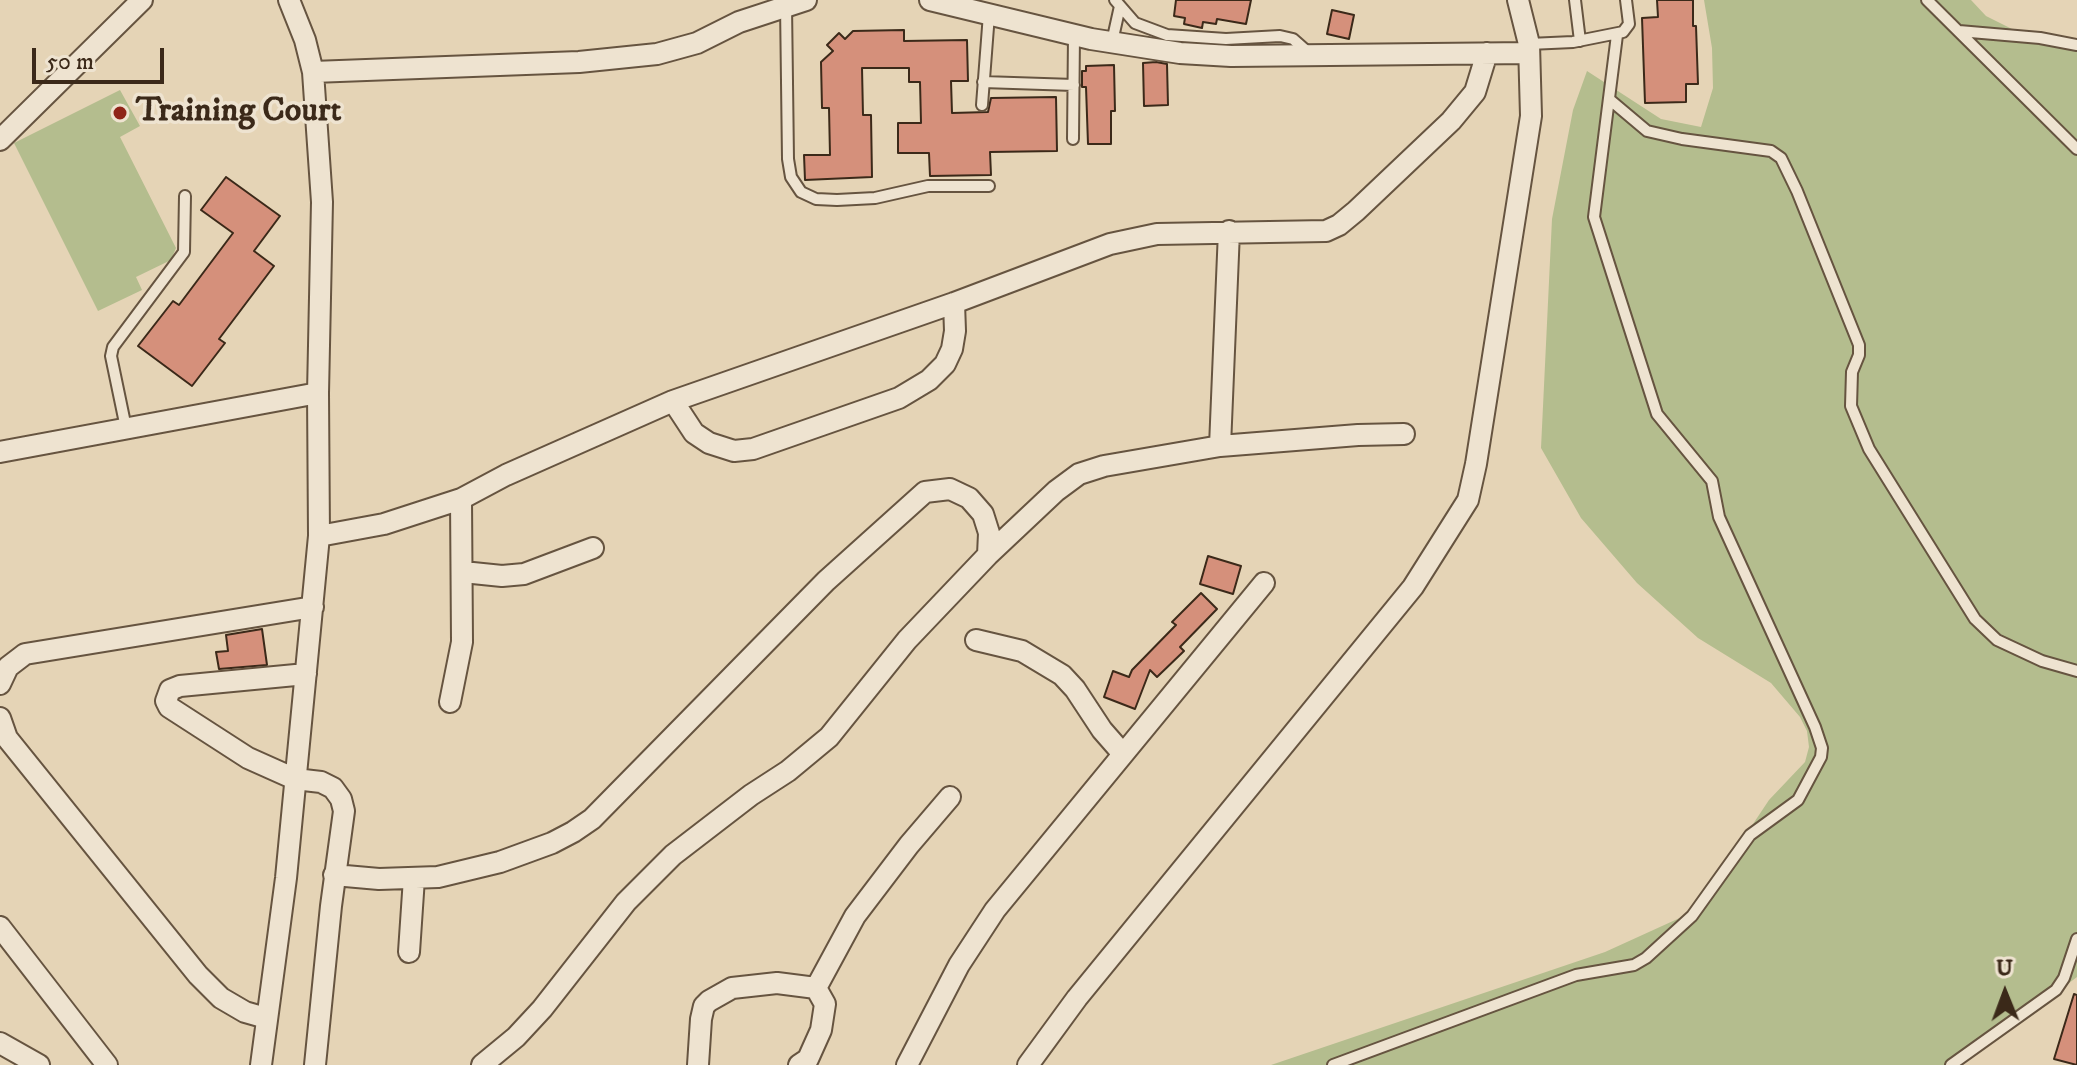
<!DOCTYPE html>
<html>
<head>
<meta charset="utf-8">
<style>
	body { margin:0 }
	#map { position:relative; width:2077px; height:1065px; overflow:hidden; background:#e5d4b6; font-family:"IM FELL DW Pica",serif }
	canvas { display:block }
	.north { position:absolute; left:1965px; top:953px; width:80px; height:80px; -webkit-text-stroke:6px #eee3d0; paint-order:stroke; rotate:359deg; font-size:22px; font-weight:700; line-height:32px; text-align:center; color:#3b2919 }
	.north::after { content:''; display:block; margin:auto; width:28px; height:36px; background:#3b2919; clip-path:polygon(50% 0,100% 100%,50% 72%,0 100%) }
	.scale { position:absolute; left:32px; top:48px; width:132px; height:36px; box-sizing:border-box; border:4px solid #3b2919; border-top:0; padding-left:10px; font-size:24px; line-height:28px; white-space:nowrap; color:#3b2919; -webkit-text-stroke:6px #eee3d0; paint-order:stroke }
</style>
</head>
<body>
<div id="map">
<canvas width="2077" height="1065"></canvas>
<div class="north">U</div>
<div class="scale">50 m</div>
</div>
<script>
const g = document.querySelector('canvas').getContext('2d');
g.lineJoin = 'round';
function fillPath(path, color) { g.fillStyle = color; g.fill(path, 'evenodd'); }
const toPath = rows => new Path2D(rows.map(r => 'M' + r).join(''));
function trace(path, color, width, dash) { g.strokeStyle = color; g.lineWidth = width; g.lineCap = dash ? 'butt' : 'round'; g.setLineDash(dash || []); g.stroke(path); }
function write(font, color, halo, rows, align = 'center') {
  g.font = font + ' "IM FELL DW Pica",serif'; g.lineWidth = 7; g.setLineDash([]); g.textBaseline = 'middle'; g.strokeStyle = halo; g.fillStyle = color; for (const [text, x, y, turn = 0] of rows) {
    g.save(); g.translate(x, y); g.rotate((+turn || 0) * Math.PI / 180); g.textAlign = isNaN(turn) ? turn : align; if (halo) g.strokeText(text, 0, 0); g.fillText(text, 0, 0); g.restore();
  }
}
fillPath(toPath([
	[1704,0,1971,0,1986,16,2014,30,2077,39,2077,977,1960,1065,1271,1065,1605,952,1695,911,1769,800,1805,762,1809,747,1807,731,1800,717,1771,683,1698,638,1637,583,1581,518,1541,448,1552,219,1573,110,1587,71,1661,119,1701,127,1713,88,1712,48],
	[120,90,140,126,120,137,176,248,171,260,136,277,142,290,98,311,14,143]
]), '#b4bd8e');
const building = toPath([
	[1176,0,1251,0,1246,24,1217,19,1216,24,1203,22,1202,28,1184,24,1185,18,1174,16,1176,0],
	[1657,0,1693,0,1693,26,1696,26,1698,84,1686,84,1686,102,1645,103,1642,18,1658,17,1657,0],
	[1332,10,1354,15,1349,39,1327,34,1332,10],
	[904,30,904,41,967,40,968,81,951,81,952,113,988,112,991,98,1056,97,1057,151,990,152,991,175,930,176,929,153,898,153,898,123,921,123,920,82,909,82,909,68,862,68,863,115,871,115,872,177,805,180,804,155,830,155,829,108,822,108,821,62,833,51,827,45,839,33,845,39,853,31,904,30],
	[1156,62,1167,64,1168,105,1144,106,1143,63,1156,62],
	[1114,65,1115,111,1111,111,1111,144,1088,144,1086,87,1082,87,1082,71,1086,71,1086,66,1114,65],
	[226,177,280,216,254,251,274,266,219,339,225,343,192,386,138,346,173,301,179,305,233,233,201,210,226,177],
	[1208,556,1241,566,1233,594,1200,584,1208,556],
	[1201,593,1217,609,1180,647,1184,651,1157,677,1150,670,1135,709,1104,697,1113,671,1129,677,1132,670,1176,625,1172,622,1201,593],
	[262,629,267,665,219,669,216,652,228,651,226,635,262,629],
	[2074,994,2077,995,2077,1065,2054,1059,2074,994]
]);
fillPath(building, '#d5907b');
trace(building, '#3b2919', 2);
const service = toPath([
	[1115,0,1135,23,1167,35,1226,39,1280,36,1293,39,1310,54],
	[1575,0,1580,41],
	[1927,0,2077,149],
	[786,5,788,159,791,177,801,192,816,199,837,200,875,198,928,186,989,186],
	[1959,31,2040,38,2077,45],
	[1112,42,1120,6],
	[1529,44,1573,42,1623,32,1629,24,1626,0],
	[983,82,1074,85],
	[1609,99,1647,131,1682,139,1771,151,1781,158,1797,191,1859,345,1859,355,1852,372,1851,406,1869,449,1975,619,1997,640,2042,661,2077,671],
	[982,105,989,14],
	[1073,139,1074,35],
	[126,428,111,356,113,347,184,252,185,196],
	[1333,1065,1576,975,1634,965,1646,958,1692,916,1750,835,1798,800,1821,757,1822,748,1815,727,1719,517,1712,481,1657,414,1594,217,1617,35],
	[1951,1065,2056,990,2064,978,2077,939]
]);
const minor = toPath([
	[930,0,1091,39,1180,53,1231,56,1529,53],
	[313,72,579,62,657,54,697,43,739,22,806,0],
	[0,140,142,0],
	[673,401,694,433,709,443,734,451,753,449,899,398,929,380,945,364,952,349,955,331,954,303],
	[1220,446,1229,231],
	[0,452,318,393],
	[319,536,384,524,461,499,506,475,673,401,954,303,1110,244,1157,234,1326,231,1339,225,1356,211,1451,121,1475,92,1487,53],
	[463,572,502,576,524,574,593,548],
	[976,640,1022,651,1062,675,1075,689,1102,730,1123,754],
	[306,674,180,686,170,690,166,701,169,707,248,758,295,779,321,782,333,788,341,799,344,811,331,906,315,1065],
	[0,684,8,667,25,654,313,607],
	[450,702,462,642,461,499],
	[0,718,7,738,198,975,221,998,245,1012,266,1018],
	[334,875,379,879,438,877,500,862,552,843,573,832,592,819,826,581,925,492,950,489,969,498,983,514,989,533,988,555],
	[0,927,107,1065],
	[409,952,414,878],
	[816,988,855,916,909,845,950,797],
	[0,1043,39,1065],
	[261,1065,286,878,319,536,318,393,322,202,313,72,305,40,289,0],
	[482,1065,516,1037,542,1009,626,902,673,855,751,795,788,771,829,737,907,640,988,555,1056,491,1079,474,1104,466,1220,446,1358,435,1404,434],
	[698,1065,701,1019,704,1006,709,1001,732,988,777,983,816,988],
	[799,1065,808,1059,821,1030,825,1004,816,988],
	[907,1065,959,965,995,910,1264,583],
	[1028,1065,1077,998,1413,587,1468,500,1476,464,1531,116,1529,44,1518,0]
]);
trace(service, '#665440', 14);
trace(minor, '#665440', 24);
trace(service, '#eee3d0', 10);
trace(minor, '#eee3d0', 20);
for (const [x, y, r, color] of [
	[120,113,8,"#8f2418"]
]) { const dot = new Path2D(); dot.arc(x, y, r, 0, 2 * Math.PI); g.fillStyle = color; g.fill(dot); trace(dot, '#eee3d0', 3); }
write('bold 34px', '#3b2919', '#eee3d0', [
	["Training Court",136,113]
], 'left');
</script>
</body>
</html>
